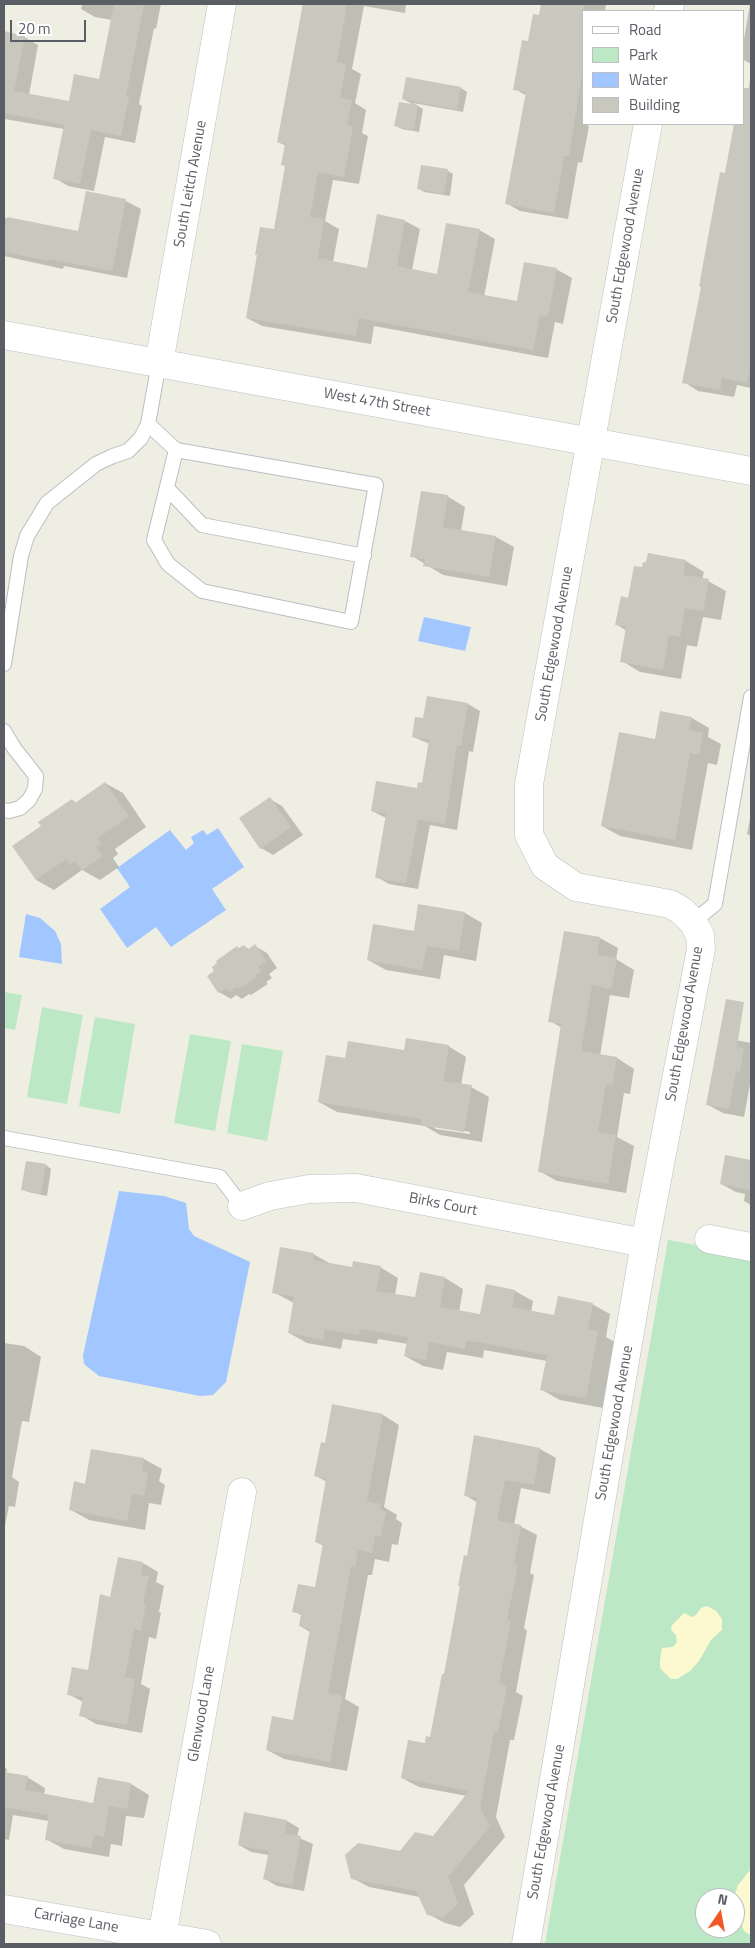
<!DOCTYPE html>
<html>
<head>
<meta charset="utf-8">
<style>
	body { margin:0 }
	#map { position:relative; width:755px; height:1948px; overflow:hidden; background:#eeeee2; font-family:"Titillium Web",sans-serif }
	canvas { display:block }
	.frame { position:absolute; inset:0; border:5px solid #5b5d64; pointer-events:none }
	.legend { position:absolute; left:582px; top:10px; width:162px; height:115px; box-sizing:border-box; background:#fff; border:1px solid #bdbec1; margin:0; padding:6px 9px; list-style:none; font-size:15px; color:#5b5d64 }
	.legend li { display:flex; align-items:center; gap:10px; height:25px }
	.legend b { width:25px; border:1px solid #bdbec1 }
	.north { position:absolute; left:695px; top:1888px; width:50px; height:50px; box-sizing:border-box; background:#fff; border:1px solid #bdbec1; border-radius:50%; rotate:12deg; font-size:14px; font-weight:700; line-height:20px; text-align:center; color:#5b5d64 }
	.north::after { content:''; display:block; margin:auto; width:18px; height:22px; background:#f25825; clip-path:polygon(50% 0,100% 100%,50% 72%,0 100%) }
	.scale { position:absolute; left:10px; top:20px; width:76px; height:22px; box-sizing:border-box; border:2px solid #5b5d64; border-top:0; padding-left:6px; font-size:15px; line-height:18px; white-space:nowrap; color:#5b5d64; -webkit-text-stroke:4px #fff; paint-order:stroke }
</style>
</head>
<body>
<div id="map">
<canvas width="755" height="1948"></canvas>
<div class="frame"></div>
<ul class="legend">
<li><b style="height:6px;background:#fff"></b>Road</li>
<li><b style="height:14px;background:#bde8c5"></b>Park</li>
<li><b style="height:14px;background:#a2c6ff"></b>Water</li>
<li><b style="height:14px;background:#c9c8bf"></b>Building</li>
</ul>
<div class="north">N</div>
<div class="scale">20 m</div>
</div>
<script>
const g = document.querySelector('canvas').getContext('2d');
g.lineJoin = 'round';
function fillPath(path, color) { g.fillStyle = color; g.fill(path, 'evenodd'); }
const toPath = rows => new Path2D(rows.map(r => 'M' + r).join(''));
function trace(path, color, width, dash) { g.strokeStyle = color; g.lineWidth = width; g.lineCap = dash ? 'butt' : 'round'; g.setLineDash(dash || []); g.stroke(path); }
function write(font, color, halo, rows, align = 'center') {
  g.font = font + ' "Titillium Web",sans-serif'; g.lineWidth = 4.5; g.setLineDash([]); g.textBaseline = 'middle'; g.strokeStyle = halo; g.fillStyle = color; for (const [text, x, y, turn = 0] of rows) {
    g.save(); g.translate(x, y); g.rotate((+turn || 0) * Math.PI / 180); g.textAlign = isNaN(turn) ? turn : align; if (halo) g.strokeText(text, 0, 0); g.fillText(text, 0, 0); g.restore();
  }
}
fillPath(toPath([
	[4,992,22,995,15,1030,4,1028],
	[42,1007,83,1015,67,1104,27,1097],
	[95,1017,135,1024,120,1114,79,1106],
	[190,1034,231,1041,215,1131,174,1123],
	[242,1044,283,1051,267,1141,227,1133],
	[668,1240,751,1255,751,1944,545,1944],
	[705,1898,735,1898,735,1928,705,1928]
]), '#bde8c5');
fillPath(toPath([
	[707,1606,716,1611,722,1619,722,1630,711,1640,699,1661,690,1671,677,1679,671,1679,660,1668,660,1660,662,1648,673,1647,677,1642,676,1635,671,1630,672,1625,684,1613,692,1617,696,1615,701,1608],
	[751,1869,751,1935,745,1932,742,1927,743,1919,739,1911,735,1894,738,1885]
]), '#fcf9d0');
fillPath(toPath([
	[424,617,471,627,465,651,418,641],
	[218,828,244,867,212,889,226,910,171,947,156,927,127,948,100,909,130,887,117,868,170,830,186,850,194,843,191,837,203,830,207,835],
	[26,914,40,918,55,931,61,944,62,964,19,957],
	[119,1191,164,1196,186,1203,189,1229,194,1236,250,1262,226,1382,213,1395,200,1396,99,1376,84,1364,83,1355]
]), '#a2c6ff');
fillPath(toPath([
	[82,4,161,4,156,29,154,28,139,104,142,106,135,143,105,137,94,191,68,186,55,178,64,129,4,119,4,33,24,37,38,45,29,95,70,103,100,80,112,20,95,17,81,9],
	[303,4,406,4,405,13,364,6,352,69,361,74,355,103,366,110,362,133,368,136,359,184,333,180,325,221,339,229,333,262,368,269,405,221,420,229,412,270,438,275,479,230,495,239,484,297,518,303,556,269,572,278,563,324,555,322,548,358,374,326,371,344,262,326,247,318,275,231,286,167,283,165,286,146,278,142],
	[543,4,606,4,605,11,584,11,584,124,589,126,582,163,578,162,568,219,520,211,506,203,527,96,515,89,529,43,540,17],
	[750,4,751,4,751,64,744,60,744,39],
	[751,72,751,388,737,385,734,397,698,391,684,382,735,124,744,124],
	[407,79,461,88,467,92,463,112,413,103,423,109,419,132,402,129,396,126,414,105,403,99],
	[448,171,453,174,450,196,424,192,418,188],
	[87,193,126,201,141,209,127,278,64,266,63,269,4,256,4,218,79,232],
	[447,496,465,507,461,531,496,537,514,547,507,586,443,575,412,556],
	[649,555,686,561,704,572,702,580,708,581,726,591,721,620,703,617,697,647,687,645,681,679,640,672,622,661,627,631,617,625,643,569,647,564],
	[428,697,468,704,480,711,473,752,469,751,457,830,430,825,418,889,389,884,377,877,386,818,372,811,424,785,430,744,413,737,424,719],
	[692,718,709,728,708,737,721,744,717,765,708,763,692,850,620,836,602,826,656,740],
	[105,783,123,793,146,827,115,849,118,854,113,858,119,867,100,880,82,870,54,890,36,880,42,826,72,800,76,803],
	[270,799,282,806,303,835,273,855,261,848],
	[751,814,751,836,747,834],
	[465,913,482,923,476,961,444,955,440,979,386,970,368,960,415,932],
	[565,932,600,938,618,948,616,959,634,970,629,998,610,995,600,1056,617,1058,634,1069,630,1094,624,1093,617,1137,634,1146,626,1193,557,1181,539,1171,562,1028,550,1021],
	[244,946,250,950,255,946,267,953,277,968,269,974,272,978,266,982,268,984,251,995,249,994,242,999,236,995,231,999,219,992,240,949],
	[720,1037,751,1043,751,1079,744,1117,723,1113,708,1105],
	[448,1046,466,1057,461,1085,471,1087,489,1097,482,1142,440,1135,425,1126,337,1112,319,1102,346,1059],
	[433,1126,470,1132,470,1134,436,1129],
	[726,1156,751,1161,751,1205,744,1201,745,1194,736,1192,721,1184],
	[46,1165,51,1169,47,1196,28,1192,22,1189],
	[313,1254,331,1264,353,1268,380,1267,398,1278,395,1295,416,1299,421,1274,445,1278,463,1289,459,1312,482,1316,515,1291,533,1301,531,1312,555,1316,592,1304,610,1314,606,1337,615,1342,603,1408,560,1400,542,1390,547,1361,484,1350,483,1358,447,1352,443,1370,423,1366,405,1356,408,1344,378,1339,377,1344,343,1339,341,1349,307,1343,289,1333,294,1303,273,1292],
	[4,1343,24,1346,41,1357,29,1422,22,1421,12,1477,19,1482,15,1507,9,1506,4,1530],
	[383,1415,399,1425,384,1507,397,1515,396,1519,402,1523,398,1545,392,1544,389,1562,375,1559,372,1575,368,1575,345,1699,359,1707,347,1771,284,1759,267,1750,294,1721,310,1632,300,1626,302,1616,294,1611,316,1588,324,1546,316,1542,327,1482,316,1476,326,1445],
	[540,1449,556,1458,550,1494,521,1488,514,1525,520,1526,537,1535,530,1573,534,1575,524,1628,527,1631,516,1692,523,1696,514,1740,510,1740,496,1817,505,1837,464,1885,474,1914,460,1927,445,1923,428,1914,420,1897,369,1887,352,1878,434,1837,467,1796,419,1787,402,1778,431,1738,445,1676,478,1503,465,1495],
	[144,1459,162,1469,159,1481,165,1485,161,1505,149,1503,145,1530,89,1520,71,1510],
	[143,1563,158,1572,156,1582,164,1586,159,1612,161,1613,156,1639,149,1637,141,1684,150,1689,142,1733,96,1724,81,1715,83,1702,68,1694,89,1672],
	[4,1767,7,1769,6,1774,27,1777,45,1788,44,1795,94,1805,99,1778,131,1784,149,1795,144,1818,126,1816,122,1846,111,1844,109,1857,64,1849,46,1839,49,1821,13,1815,9,1840,4,1839],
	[287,1821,299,1828,297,1837,313,1844,304,1891,277,1886,265,1879,269,1855,251,1852,239,1845]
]), '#0003');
fillPath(toPath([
	[114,4,144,4,126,96,129,97,121,136,91,130,80,184,53,179,64,125,4,113,4,31,25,36,14,91,69,101,74,74,99,79],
	[303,4,347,4,337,62,346,64,340,98,352,100,347,125,353,126,344,177,318,172,310,217,324,219,318,258,367,268,377,214,405,220,397,266,437,274,446,223,480,229,468,292,517,301,524,262,557,268,548,316,540,315,533,350,359,318,356,336,246,318,257,255,255,255,260,227,274,229,285,166,281,165,285,144,277,142],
	[541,4,584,4,584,62,569,156,564,156,554,213,505,204,526,92,513,90,522,40,528,41,533,14,539,15],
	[406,77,461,87,457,110,402,99],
	[744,88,751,88,751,362,747,383,722,378,720,390,682,383,701,287,699,286,720,172,725,173,734,124,744,124],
	[399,102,418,105,414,130,394,126],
	[421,165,448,169,444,194,417,189],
	[86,191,126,199,112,271,49,259,48,261,4,252,4,232,7,217,78,231],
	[421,491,448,495,443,527,496,536,489,577,423,566,425,559,410,557],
	[648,553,686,560,683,575,709,579,703,611,685,608,680,637,669,635,663,670,620,662,626,627,615,625,621,596,628,598,634,566,642,567,643,562,646,562],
	[427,696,468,703,461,746,457,745,445,824,418,819,406,883,375,878,386,814,371,811,376,781,417,788,418,782,422,783,429,740,412,737,415,717,423,718],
	[660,711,692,717,689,730,703,733,699,755,690,753,675,840,601,826,619,732,655,739],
	[105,782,129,816,98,838,101,843,96,847,102,856,82,870,75,861,70,865,66,859,36,880,12,846,41,826,38,822,72,799,75,803],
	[270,797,291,827,260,849,239,818],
	[418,904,465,912,459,951,427,946,422,970,367,960,373,924,414,931],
	[564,931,600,937,597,955,617,958,611,989,592,985,581,1051,617,1057,612,1085,606,1084,598,1132,616,1135,608,1184,538,1172,561,1024,548,1022],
	[255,944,266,961,258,966,261,971,255,975,257,977,238,989,237,987,229,992,226,988,218,993,207,976,214,971,212,967,217,963,216,961,237,946,239,948,244,945,247,950],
	[726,999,744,1002,737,1047,744,1048,740,1072,736,1071,729,1109,706,1105],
	[406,1038,449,1045,443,1081,472,1085,464,1132,420,1125,422,1119,318,1102,326,1055,345,1058,348,1041,404,1050],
	[725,1155,751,1160,751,1190,720,1184],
	[26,1161,46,1164,41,1194,21,1190],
	[280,1247,314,1253,313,1260,352,1267,353,1261,381,1266,376,1291,415,1297,420,1272,445,1277,440,1307,480,1314,486,1284,515,1290,512,1307,554,1315,558,1296,593,1303,588,1329,598,1331,586,1398,540,1390,547,1355,466,1340,465,1349,429,1342,426,1360,404,1356,408,1337,360,1329,359,1335,325,1329,323,1340,288,1333,294,1297,272,1293],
	[332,1404,383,1414,367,1501,381,1504,380,1510,386,1512,381,1536,375,1536,372,1553,358,1550,355,1567,351,1566,328,1693,342,1696,330,1762,266,1750,272,1716,293,1720,310,1629,299,1626,301,1614,292,1612,298,1584,315,1587,323,1544,315,1542,326,1479,314,1476,321,1442,325,1443],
	[474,1435,540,1448,534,1485,505,1480,497,1520,521,1525,514,1564,518,1565,507,1620,511,1621,499,1684,507,1686,498,1732,494,1731,480,1807,490,1827,448,1876,458,1904,443,1918,427,1915,416,1891,351,1879,345,1855,358,1843,400,1851,415,1832,433,1836,469,1791,401,1778,408,1740,425,1743,426,1736,430,1737,442,1674,444,1674,460,1586,458,1586,464,1555,467,1556,477,1498,464,1496],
	[91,1449,144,1458,142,1472,148,1473,144,1496,132,1494,127,1521,69,1510,74,1481,85,1484],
	[118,1557,143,1562,141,1575,149,1576,143,1603,146,1603,141,1631,134,1629,125,1677,135,1679,127,1725,79,1716,83,1697,67,1695,72,1667,88,1670,100,1594,110,1597],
	[4,1772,28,1776,25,1790,93,1803,98,1777,131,1783,127,1809,109,1806,104,1837,94,1835,91,1848,45,1840,49,1815,4,1807],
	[244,1812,287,1820,285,1833,301,1836,292,1885,263,1879,269,1851,238,1845]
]), '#c9c8bf');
const service = toPath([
	[148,424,176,450,376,485,351,622,202,591,168,564,154,540,176,450],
	[167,488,202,525,364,556],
	[4,664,21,556,27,536,47,503,96,464,113,456,128,451,141,438,148,424,159,363],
	[4,731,14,748,36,776,35,789,29,800,20,808,9,811,4,810],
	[693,922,715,904,751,697],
	[4,1138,220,1177,242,1206]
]);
const minor = toPath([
	[668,11,670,4],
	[159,363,222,4],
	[242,1206,270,1196,309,1189,356,1188,645,1243],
	[709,1239,751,1247],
	[4,1909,207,1944],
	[162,1936,242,1492],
	[526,1944,645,1243,701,949,700,935,693,922,682,911,670,904,576,887,545,866,529,835,529,784,648,124]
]);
const secondary = toPath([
	[4,335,751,471]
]);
trace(service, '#bdbec5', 16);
trace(minor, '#bdbec5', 29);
trace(secondary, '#bdbfc7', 29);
trace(service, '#fff', 14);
trace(minor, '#fff', 28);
trace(secondary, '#fff', 28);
write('15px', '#5b5d64', '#fff', [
	["South Leitch Avenue",191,184,-80],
	["South Edgewood Avenue",626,246,-80],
	["West 47th Street",377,403,10],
	["South Edgewood Avenue",555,644,-80],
	["South Edgewood Avenue",685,1024,-80],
	["Birks Court",443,1205,11],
	["South Edgewood Avenue",615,1423,-80],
	["Glenwood Lane",202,1714,-80],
	["South Edgewood Avenue",547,1822,-80],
	["Carriage Lane",76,1921,10]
]);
</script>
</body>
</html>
